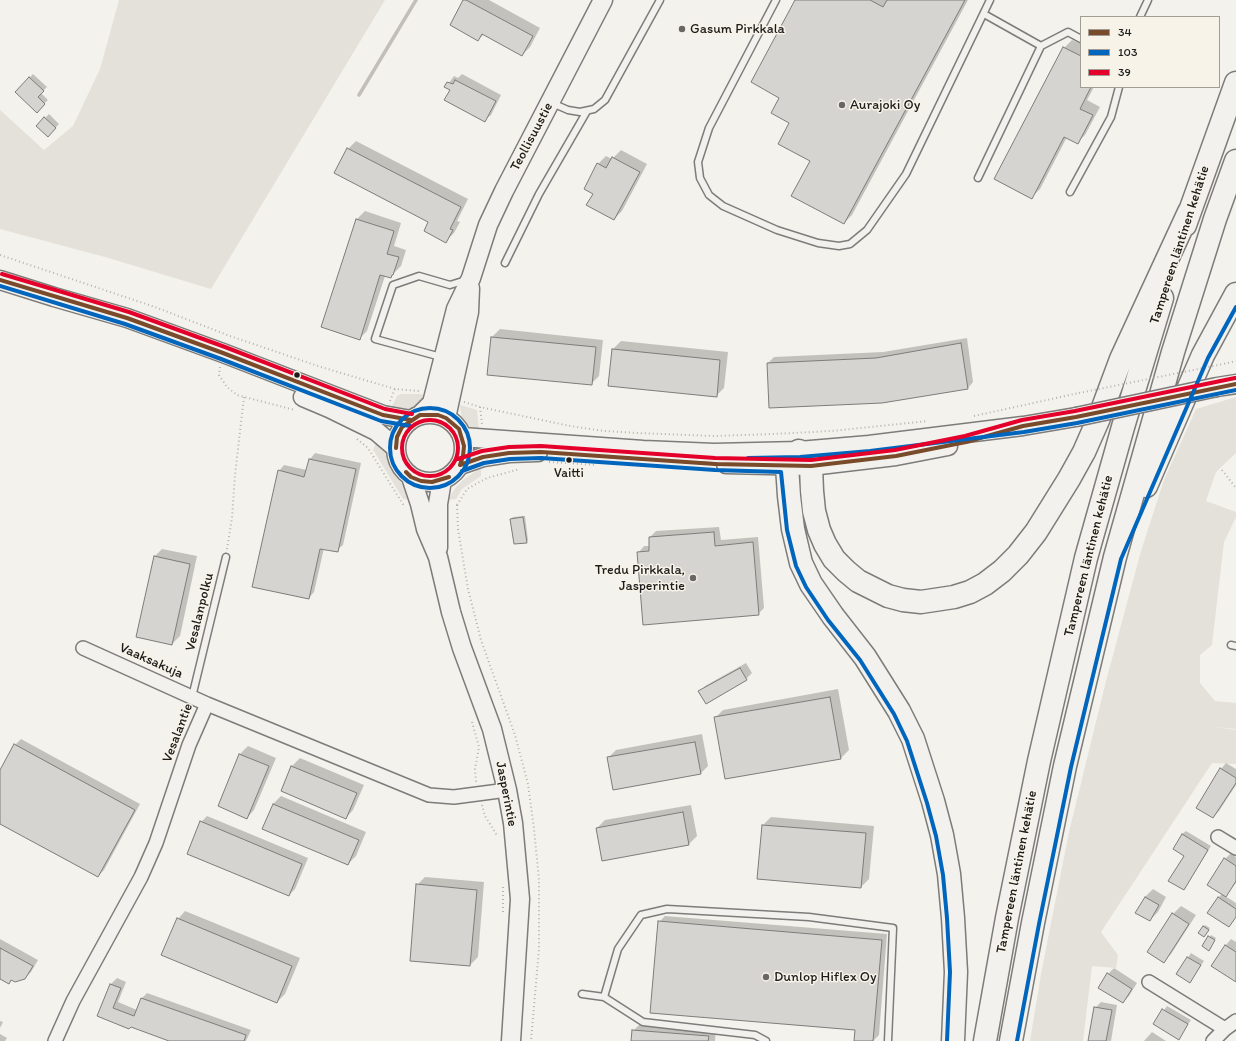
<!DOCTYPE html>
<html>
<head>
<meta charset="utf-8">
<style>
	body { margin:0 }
	#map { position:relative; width:1236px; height:1041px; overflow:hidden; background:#f4f2ec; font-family:Itim,sans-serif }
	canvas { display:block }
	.legend { position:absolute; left:1080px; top:16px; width:140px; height:72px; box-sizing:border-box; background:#f7f3e8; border:1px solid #9f9d96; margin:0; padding:5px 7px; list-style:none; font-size:12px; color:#1c1c1c }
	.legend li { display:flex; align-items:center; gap:8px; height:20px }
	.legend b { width:20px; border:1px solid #9f9d96 }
</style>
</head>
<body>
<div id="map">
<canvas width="1236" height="1041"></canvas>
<ul class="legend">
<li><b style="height:5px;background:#7a4b2a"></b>34</li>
<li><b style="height:5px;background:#0065bd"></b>103</li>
<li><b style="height:5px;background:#e4002b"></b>39</li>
</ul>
</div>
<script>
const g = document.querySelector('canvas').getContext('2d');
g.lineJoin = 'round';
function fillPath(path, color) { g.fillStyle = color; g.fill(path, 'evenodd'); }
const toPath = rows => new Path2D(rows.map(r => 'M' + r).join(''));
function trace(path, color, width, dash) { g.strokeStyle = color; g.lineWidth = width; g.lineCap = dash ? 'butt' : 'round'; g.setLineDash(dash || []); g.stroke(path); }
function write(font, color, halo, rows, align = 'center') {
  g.font = font + ' Itim,sans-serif'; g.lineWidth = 3; g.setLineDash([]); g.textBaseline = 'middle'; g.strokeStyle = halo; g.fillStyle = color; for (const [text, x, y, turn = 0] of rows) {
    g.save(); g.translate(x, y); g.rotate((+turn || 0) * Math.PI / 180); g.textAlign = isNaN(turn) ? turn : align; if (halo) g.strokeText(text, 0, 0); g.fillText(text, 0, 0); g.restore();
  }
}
fillPath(toPath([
	[119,0,385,0,211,289,105,257,0,229,0,110,44,150,73,126,100,69],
	[400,394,420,394,427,396,416,409,411,411,390,410,397,396],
	[1236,397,1236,453,1216,472,1206,501,1236,512,1236,517,1224,542,1212,645,1200,655,1200,683,1215,701,1236,703,1236,729,1215,727,1236,730,1236,764,1212,763,1101,932,1118,955,1116,968,1092,966,1083,1041,1030,1041,1041,974,1069,832,1106,681,1141,551,1164,480,1196,409],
	[460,405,477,410,479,430,470,428,464,422,461,413],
	[377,440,385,449,389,462,394,472,409,494,412,500,403,499,375,453,373,450],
	[479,469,481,469,481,476,462,489,456,499,448,500,448,499,456,487,463,480]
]), '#e4e1da');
fillPath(toPath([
	[464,0,489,0,540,28,530,47,522,55,484,34,478,40],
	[796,0,968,0,852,215,844,223,791,122,781,97],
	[1072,40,1081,44,1081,87,1094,87,1087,100,1100,107,1085,135,1077,143,1067,137,1040,189,1032,197,1064,48],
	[33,74,47,87,41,93,48,100,37,111,16,92],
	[462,74,501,95,491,115,485,120,451,90,446,87,454,76,458,78],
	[49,114,59,124,48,136,37,126],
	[356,141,468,199,457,221,460,222,454,233,446,241,430,222,348,149],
	[621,150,647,164,622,211,614,219,598,164,606,156,612,159],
	[365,211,401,223,394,246,406,250,401,266,390,277,385,276,367,331,359,339,322,327,357,219],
	[500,329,603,340,599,376,591,384,492,337],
	[967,338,973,382,968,388,768,363,774,357,883,352],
	[621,341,728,352,724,388,716,396,613,349],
	[315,453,361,463,343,545,337,550,324,548,314,592,309,598,279,471,284,465,307,470,310,459],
	[525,516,528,540,526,542,511,519,513,517],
	[719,527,721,540,758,537,764,608,758,614,639,552,644,546,650,546,650,537,656,531],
	[162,549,197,556,180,636,172,644,154,557],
	[746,663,752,673,746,679,700,692,705,686],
	[838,689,849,750,841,758,715,718,723,710],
	[702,734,708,766,700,774,608,758,616,750],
	[21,739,140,804,104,870,98,876,0,823,0,772,15,745],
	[248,746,276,758,254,810,247,818,219,806,240,754],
	[300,758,364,785,353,810,346,818,282,791,292,766],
	[1226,763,1236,769,1236,785,1219,811,1213,817,1221,769],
	[281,796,366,832,356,856,348,864,273,804],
	[691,805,697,836,689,844,597,828,605,820],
	[207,816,308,858,295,889,289,895,201,822],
	[771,817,874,826,869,879,861,887,763,825],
	[1186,831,1211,846,1187,885,1184,889,1185,855,1182,834],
	[1231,853,1236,857,1236,883,1225,896,1236,903,1236,917,1229,926,1218,898,1223,893,1225,859],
	[425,877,484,882,478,957,470,965,417,885],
	[1153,889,1166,897,1158,912,1150,920,1145,897],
	[1181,906,1196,915,1171,954,1163,962,1148,952,1173,914],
	[185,911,300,958,285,994,277,1002,178,919],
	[665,916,887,934,879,1035,873,1041,869,1041,856,1029,659,922],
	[1205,925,1210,928,1206,934,1204,927],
	[1211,935,1216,938,1210,948,1203,946],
	[0,939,38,960,31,972,25,978,12,979,8,983,0,978],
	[1231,939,1236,942,1236,980,1213,966,1226,945],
	[1191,953,1204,961,1190,981,1177,974],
	[1114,968,1137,983,1129,996,1123,1002,1108,974],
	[117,978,126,982,118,1002,137,1010,142,998,147,993,251,1030,246,1041,172,1041,99,1015,111,984],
	[1101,1002,1117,1005,1111,1041,1089,1041,1095,1008],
	[1167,1006,1191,1020,1179,1038,1154,1024],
	[0,1021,3,1022,0,1028],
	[641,1023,716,1029,715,1041,632,1041,633,1031],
	[1152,1032,1166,1041,1144,1041],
	[0,1034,7,1038,5,1041,0,1041]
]), '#0003');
trace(toPath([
	[359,95,416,0]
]), '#c2bfb8', 3.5);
const building = toPath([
	[463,0,466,0,533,36,522,56,482,34,478,41,450,25,463,0],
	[795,0,870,0,883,7,887,0,965,0,844,224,791,196,810,161,778,144,789,123,771,113,779,98,751,82,795,0],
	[1063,47,1081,56,1081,87,1091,87,1080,109,1093,115,1078,144,1064,137,1032,199,994,179,1063,47],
	[29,77,44,91,38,97,45,104,37,113,15,92,29,77],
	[455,80,496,101,485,122,444,100,450,90,444,87,447,82,453,84,455,80],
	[44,117,56,128,48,137,36,126,44,117],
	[347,148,461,207,450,229,453,230,446,243,424,231,428,222,334,173,347,148],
	[612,157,640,172,614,220,586,205,593,194,584,189,597,163,606,168,612,157],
	[356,219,394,231,387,254,399,257,393,275,392,275,391,278,380,275,360,340,321,327,356,219],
	[491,337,596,347,592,385,487,375,491,337],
	[961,343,968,389,882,403,769,408,767,363,876,358,961,343],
	[612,349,720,360,717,397,608,386,612,349],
	[309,459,356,469,338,552,320,549,309,599,252,587,278,470,304,477,309,459],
	[523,517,527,543,514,544,510,519,523,517],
	[714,532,715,546,753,542,759,615,643,625,637,552,649,551,649,537,714,532],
	[154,556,190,564,172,645,136,637,154,556],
	[740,668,747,680,706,704,698,691,740,668],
	[830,697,841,759,725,779,714,717,830,697],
	[695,742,701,774,613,790,607,757,695,742],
	[14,744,135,810,98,877,0,824,0,770,14,744],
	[239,754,269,766,247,819,218,806,239,754],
	[291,766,357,793,346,819,281,791,291,766],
	[1220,768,1236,778,1236,783,1213,818,1196,808,1220,768],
	[273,804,359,840,348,865,262,829,273,804],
	[683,812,689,845,602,861,596,828,683,812],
	[200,821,302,864,289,896,187,854,200,821],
	[762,825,866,833,861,888,757,879,762,825],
	[1182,834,1208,850,1184,890,1168,881,1184,856,1173,849,1182,834],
	[1224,858,1236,866,1236,881,1226,897,1207,885,1224,858],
	[416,884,477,890,470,966,410,961,416,884],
	[1145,897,1159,905,1150,921,1135,913,1145,897],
	[1218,897,1236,909,1236,917,1229,927,1207,913,1218,897],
	[1172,913,1189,924,1164,963,1147,952,1172,913],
	[177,918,292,966,277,1003,161,955,177,918],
	[658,921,882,940,873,1041,854,1041,855,1030,650,1013,658,921],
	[1203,926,1209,930,1204,937,1198,933,1203,926],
	[1208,936,1215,940,1209,951,1202,946,1208,936],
	[1225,945,1236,952,1236,982,1211,966,1225,945],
	[0,948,33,966,25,979,15,982,11,980,9,984,0,979,0,948],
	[1187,957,1201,965,1190,983,1176,974,1187,957],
	[1107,973,1132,989,1123,1003,1098,988,1107,973],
	[110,984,121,988,113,1008,134,1016,141,998,246,1035,244,1041,169,1041,131,1027,129,1029,97,1016,110,984],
	[1094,1007,1112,1010,1106,1041,1088,1041,1094,1007],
	[1162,1009,1188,1024,1179,1040,1153,1024,1162,1009],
	[632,1030,709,1036,708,1041,631,1041,632,1030]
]);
fillPath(building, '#d5d4d0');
trace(building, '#7d7c7a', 1);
const service = toPath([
	[776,0,709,128,698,162,700,178,709,195,723,206,777,230,818,243,839,246,850,244,867,230,906,174,990,0],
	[984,14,1041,46],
	[1140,17,1148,0],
	[552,103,568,110,580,112,594,109,605,100,660,0],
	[978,178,1041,46,1068,32,1081,39],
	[1070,192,1111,117,1119,87],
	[505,263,539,194,587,111],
	[441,357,375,339,393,285,419,276,450,285,466,280],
	[1231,645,1236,646],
	[192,697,226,557],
	[582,994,604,997,643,1022,755,1035,766,1041],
	[604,997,618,949,641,915,667,909,809,917,893,928,888,1041]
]);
const minor = toPath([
	[83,648,207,704,429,795,454,797,507,790],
	[1218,837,1236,848],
	[1149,982,1225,1029],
	[55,1041,73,1001,141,877,156,843,189,745,207,704],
	[1213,1041,1225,1029,1236,1021]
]);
const secondary = toPath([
	[0,280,54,297,127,318,223,353,383,415,411,420],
	[1217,387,1236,384],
	[303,397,329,408,376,431,396,448],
	'396 448a34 34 0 1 1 68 0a34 34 0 1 1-68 0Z',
	[420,415,432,403,456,309,471,278,488,225,504,191,603,0],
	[446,418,469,312,470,288],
	[462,437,643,450,714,453,799,451,869,445,1023,426,1076,417],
	[726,464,811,466,896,456,948,446],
	[460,465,483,457,509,453,538,452],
	[411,477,420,504,426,529,438,557,451,612,462,648,492,729,507,790,513,823,520,899,511,1041],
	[438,548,438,504,442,480]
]);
const motorway = toPath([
	[1185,225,1236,83],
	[1146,486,1203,355,1236,294],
	[953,1041,956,972,953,918,949,874,942,835,933,801,913,739,899,711,865,657,833,616,811,584,801,563,793,529,789,496,787,466,799,451,811,466,812,491,814,511,819,530,825,544,834,559,846,571,858,581,888,596,903,600,921,602,954,597,970,592,985,584,1002,571,1018,555,1036,532,1069,479,1084,452,1099,418,1121,359,1189,212],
	[985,1041,1007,918,1039,761,1086,558,1123,427,1162,298],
	[1011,1041,1033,923,1065,766,1115,557,1173,352,1215,219,1236,161]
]);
trace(service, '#7d7c7a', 9);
trace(minor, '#7d7c7a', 16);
trace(secondary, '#7d7c7a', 21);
trace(motorway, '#7d7c7a', 25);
trace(toPath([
	[0,255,155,307,230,336,321,367,395,389,419,391],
	[1228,363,1236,361],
	[220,367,219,375,227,387,237,395,295,410],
	[390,401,395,389],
	[464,402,480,407,570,426,604,431,637,433,714,436,773,434,832,431,928,421],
	[480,407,482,424],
	[974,416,1079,393],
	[357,439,368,448,404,506,405,506],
	[549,462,596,465],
	[1222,470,1236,488],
	[457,505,458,529,468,589,481,640,515,735,528,784,534,829,539,880,539,949,531,1041],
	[457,505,467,489,487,478,520,469],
	[227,549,232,518,235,475,244,397],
	[472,722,479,747,475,769,476,782],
	[182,726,189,708],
	[482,805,485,816,498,837],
	[503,887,503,912]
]), '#b4b3b0', 2, [1, 3]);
trace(service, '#f2f1ed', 6);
trace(minor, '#f2f1ed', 13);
trace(secondary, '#f2f1ed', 18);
trace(motorway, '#f2f1ed', 22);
const secondaryBridge = toPath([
	[1076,417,1217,387]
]);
trace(secondaryBridge, '#7d7c7a', 21, []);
trace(toPath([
	[1079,393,1228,363]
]), '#b4b3b0', 2, [1, 3]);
trace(secondaryBridge, '#f2f1ed', 18);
trace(toPath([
	[0,280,127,318,223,353,383,415,411,420],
	[396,448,397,437,402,427,420,415,438,415,446,418,459,429,464,446,463,456,460,465],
	[460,465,483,457,509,453,541,452,715,464,811,466,896,456,966,442,1023,426,1076,417,1236,384],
	[406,472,411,477,421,481,432,482,449,477]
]), '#7a4b2a', 4);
trace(toPath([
	[0,286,125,324,221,359,381,421,410,426],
	'390 448a40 40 0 1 1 80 0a40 40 0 1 1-80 0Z',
	[748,458,800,457,870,451,1024,432,1077,423,1236,390],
	[462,471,484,463,510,459,541,458,715,470,781,472,787,530,796,566,806,587,828,620,860,660,894,714,907,741,927,803,936,836,943,875,947,918,950,972,947,1041],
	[1017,1041,1039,924,1071,767,1121,559,1208,358,1236,307]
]), '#0065bd', 4);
trace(toPath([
	[2,274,129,312,225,347,385,409,412,414],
	'402 448a28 28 0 1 1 56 0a28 28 0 1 1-56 0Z',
	[458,459,482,451,509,447,541,446,715,458,811,460,895,450,965,436,1022,420,1075,411,1235,378]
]), '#e4002b', 4);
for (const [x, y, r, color] of [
	[682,29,4,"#686765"],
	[842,105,4,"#686765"],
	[297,375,3.5,"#1c1c1c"],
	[569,460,3.5,"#1c1c1c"],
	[693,578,4,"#686765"],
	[766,977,4,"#686765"]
]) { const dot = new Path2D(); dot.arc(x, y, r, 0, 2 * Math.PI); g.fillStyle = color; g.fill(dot); trace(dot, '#f7f3e8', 1.5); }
write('13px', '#1c1c1c', '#f7f3e8', [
	["Vaitti",569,474]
]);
write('14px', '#1c1c1c', '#f7f3e8', [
	["Gasum Pirkkala",690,29],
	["Aurajoki Oy",850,105],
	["Tredu Pirkkala,",685,570,"right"],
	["Jasperintie",685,586,"right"],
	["Dunlop Hiflex Oy",774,977]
], 'left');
write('14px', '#1c1c1c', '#f7f3e8', [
	["Teollisuustie",532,137,-62],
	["Tampereen läntinen kehätie",1180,245,-72],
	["Tampereen läntinen kehätie",1089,556,-76],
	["Vesalanpolku",200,612,-76],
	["Vaaksakuja",151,661,24],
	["Vesalantie",178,733,-69],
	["Jasperintie",506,794,79],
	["Tampereen läntinen kehätie",1017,872,-79]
]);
</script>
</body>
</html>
